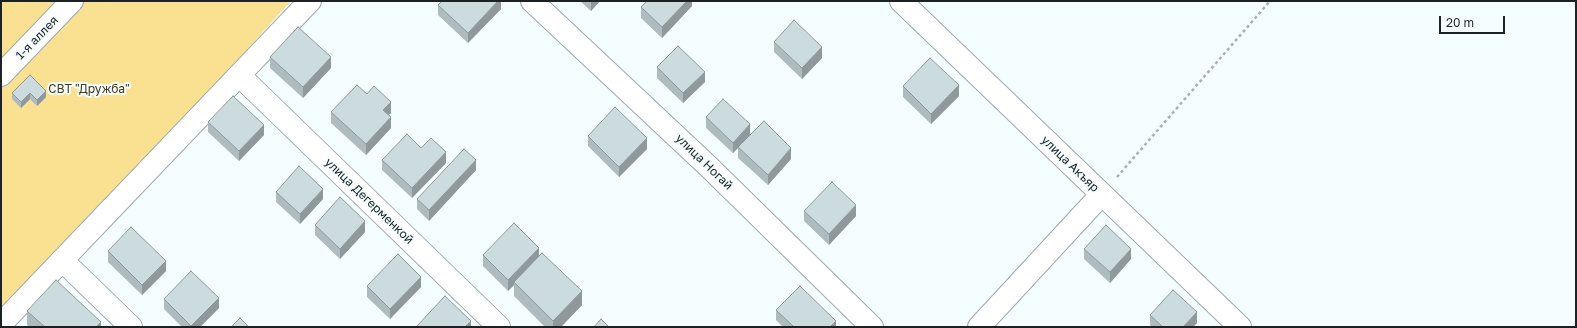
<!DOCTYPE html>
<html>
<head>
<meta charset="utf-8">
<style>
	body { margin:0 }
	#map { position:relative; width:1577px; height:328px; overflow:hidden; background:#f4fdff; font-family:"Golos Text",sans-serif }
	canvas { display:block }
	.frame { position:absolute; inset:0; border:2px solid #1c2223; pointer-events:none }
	.scale { position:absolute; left:1439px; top:16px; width:66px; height:18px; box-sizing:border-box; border:2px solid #1c2223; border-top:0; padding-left:5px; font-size:12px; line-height:14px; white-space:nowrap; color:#1c2223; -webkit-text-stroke:3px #f4fdff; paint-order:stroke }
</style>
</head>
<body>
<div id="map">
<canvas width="1577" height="328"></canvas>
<div class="frame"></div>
<div class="scale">20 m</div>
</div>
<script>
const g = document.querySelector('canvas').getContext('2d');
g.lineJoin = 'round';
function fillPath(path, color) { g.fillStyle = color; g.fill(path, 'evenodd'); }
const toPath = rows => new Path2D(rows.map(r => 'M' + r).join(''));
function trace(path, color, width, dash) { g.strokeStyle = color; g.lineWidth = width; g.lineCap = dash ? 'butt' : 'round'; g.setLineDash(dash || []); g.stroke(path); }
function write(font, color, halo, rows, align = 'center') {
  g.font = font + ' "Golos Text",sans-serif'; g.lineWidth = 4; g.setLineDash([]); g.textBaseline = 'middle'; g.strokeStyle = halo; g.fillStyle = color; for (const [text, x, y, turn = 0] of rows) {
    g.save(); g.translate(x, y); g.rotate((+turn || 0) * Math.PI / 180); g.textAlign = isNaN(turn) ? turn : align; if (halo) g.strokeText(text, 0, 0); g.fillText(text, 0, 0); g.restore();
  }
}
fillPath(toPath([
	[1,1,291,1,242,55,1,307]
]), '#fae192');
const minor = toPath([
	[532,1,709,167,872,327],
	[901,1,1240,327],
	[1,75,72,1],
	[239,75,499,327],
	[62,260,131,327],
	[1,324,310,1],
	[979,327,1102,194]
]);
trace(minor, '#9caaad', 24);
trace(toPath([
	[1117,177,1270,1]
]), '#a8b0b2', 2.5, [3, 3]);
trace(minor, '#fff', 22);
fillPath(toPath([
	[501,1,501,9,468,43,438,15,438,5],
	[580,1,600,1,591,11],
	[692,1,692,6,662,38,641,18,641,7],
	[774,42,822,58,802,79,774,52],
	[270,57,331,68,303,98,270,68],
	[657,67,705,82,683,103,657,78],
	[30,75,46,97,37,106,30,99,21,108,12,99,12,93],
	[903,86,959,96,931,124,903,97],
	[367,94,391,113,388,115,391,128,366,155,331,123,331,112],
	[706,117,750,135,791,159,768,185,738,158,738,148,733,153,706,128],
	[208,122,264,135,239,161,208,132],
	[588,136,647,149,619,177,588,146],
	[421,148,446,163,412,198,382,170,382,160],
	[476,170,429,221,417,209,417,199],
	[276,192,323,199,300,224,276,202],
	[804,211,856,216,829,245,804,221],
	[315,225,365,232,340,259,315,235],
	[1084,249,1131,259,1110,283,1084,259],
	[108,251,166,271,142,295,108,262],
	[483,255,539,256,582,305,561,327,545,327,514,296,514,285,508,291,483,266],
	[367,286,421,287,390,319,367,297],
	[164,299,219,308,200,327,182,327,164,309],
	[776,310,836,327,783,327,776,320],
	[27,311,101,327,30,327,27,325],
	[1150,315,1197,323,1193,327,1152,327,1150,325]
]), '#afbcbf');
fillPath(toPath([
	[498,1,501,1,501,9,468,43,468,33],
	[591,1,600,1,591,11],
	[687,1,692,1,692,6,662,38,662,27],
	[822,47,822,58,802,79,802,68],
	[331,57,331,68,303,98,303,87],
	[705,72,705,82,683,103,683,93],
	[959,85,959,96,931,124,931,114],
	[46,91,46,97,37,106,37,100],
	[30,93,30,99,21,108,21,102],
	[391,102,391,113,383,121,383,110],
	[391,117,391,128,366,155,366,144],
	[750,124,750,135,733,153,733,143],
	[264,125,264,135,239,161,239,151],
	[647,138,647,149,619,177,619,167],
	[791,148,791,159,768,185,768,175],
	[446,152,446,163,412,198,412,188],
	[476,160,476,170,429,221,429,210],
	[323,189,323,199,300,224,300,214],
	[856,205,856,216,829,245,829,234],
	[365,221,365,232,340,259,340,249],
	[539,248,539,258,514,282,514,285,508,291,508,280],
	[1131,249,1131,259,1110,283,1110,272],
	[166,261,166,271,142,295,142,285],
	[421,277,421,287,390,319,390,309],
	[582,291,582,305,561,327,553,327,553,321],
	[219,298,219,308,200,327,191,327,191,326],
	[1197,312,1197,323,1193,327,1183,327],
	[471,321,471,327,465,327],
	[836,321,836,327,830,327],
	[101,322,101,327,96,327]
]), '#8f999b');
const building = toPath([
	[442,1,498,1,468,33,438,5,442,1],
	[647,1,687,1,662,27,641,7,647,1],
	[794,20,822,47,802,68,774,42,794,20],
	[298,27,331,57,303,87,270,57,298,27],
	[678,46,705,72,683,93,657,67,678,46],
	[930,58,959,85,931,114,903,86,930,58],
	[30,75,46,91,37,100,30,93,21,102,12,93,30,75],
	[357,85,367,94,374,86,391,102,383,110,391,117,366,144,331,112,357,85],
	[233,96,264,125,239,151,208,122,233,96],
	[723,99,750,124,733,143,706,117,723,99],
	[615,107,647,138,619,167,588,136,615,107],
	[764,121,791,148,768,175,738,147,764,121],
	[407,134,421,148,431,138,446,152,412,188,382,160,407,134],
	[464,149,476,160,429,210,417,199,464,149],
	[299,166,323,189,300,214,276,192,299,166],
	[832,182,856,205,829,234,804,211,832,182],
	[340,197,365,221,340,249,315,225,340,197],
	[514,223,539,248,508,280,483,255,514,223],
	[1106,225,1131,249,1110,272,1084,249,1106,225],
	[131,227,166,261,142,285,108,251,131,227],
	[542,253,582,291,553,321,514,282,542,253],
	[398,254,421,277,390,309,367,286,398,254],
	[191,271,219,298,191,326,164,299,191,271],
	[56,280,101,322,96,327,45,327,27,311,56,280],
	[800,286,836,321,830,327,794,327,776,310,800,286],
	[1173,290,1197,312,1183,327,1163,327,1150,315,1173,290],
	[445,296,471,321,465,327,416,327,445,296],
	[240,318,249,327,231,327,240,318],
	[601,319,609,327,594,327,601,319]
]);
fillPath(building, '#ccdbde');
trace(building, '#8f999b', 1);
write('12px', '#1c2223', '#f4fdff', [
	["1-я аллея",37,38,-46],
	["улица Ногай",704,162,44],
	["улица Акъяр",1070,164,44],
	["улица Дегерменкой",369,201,44]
]);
write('12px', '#493d17', '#f4fdff', [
	["СВТ \"Дружба\"",89,89]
]);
</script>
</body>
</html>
